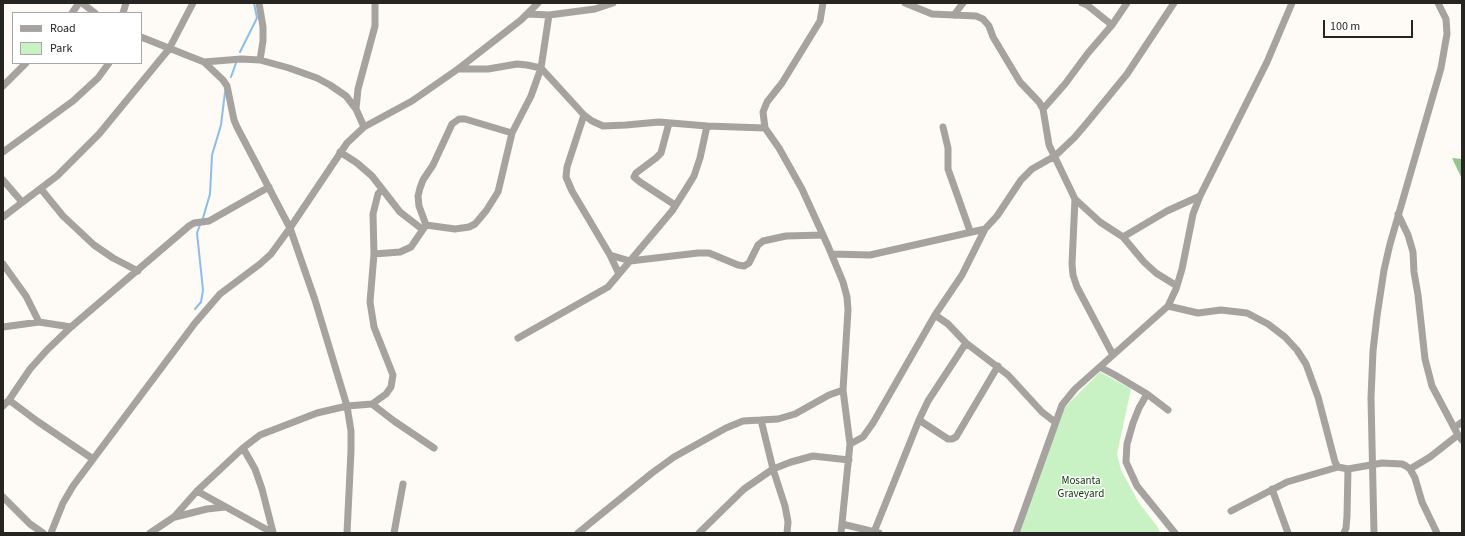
<!DOCTYPE html>
<html>
<head>
<meta charset="utf-8">
<style>
	body { margin:0 }
	#map { position:relative; width:1465px; height:536px; overflow:hidden; background:#fefaf5; font-family:"Source Sans 3",sans-serif }
	canvas { display:block }
	.frame { position:absolute; inset:0; border:4px solid #272521; pointer-events:none }
	.legend { position:absolute; left:12px; top:12px; width:130px; height:52px; box-sizing:border-box; background:#fff; border:1px solid #a9a8a6; margin:0; padding:5px 7px; list-style:none; font-size:12px; color:#272521 }
	.legend li { display:flex; align-items:center; gap:8px; height:20px }
	.legend b { width:20px; border:1px solid #a9a8a6 }
	.scale { position:absolute; left:1323px; top:20px; width:90px; height:18px; box-sizing:border-box; border:2px solid #272521; border-top:0; padding-left:5px; font-size:12px; line-height:14px; white-space:nowrap; color:#272521; -webkit-text-stroke:3px #fff; paint-order:stroke }
</style>
</head>
<body>
<div id="map">
<canvas width="1465" height="536"></canvas>
<div class="frame"></div>
<ul class="legend">
<li><b style="height:5px;background:#a6a29f"></b>Road</li>
<li><b style="height:11px;background:#c9f2c4"></b>Park</li>
</ul>
<div class="scale">100 m</div>
</div>
<script>
const g = document.querySelector('canvas').getContext('2d');
g.lineJoin = 'round';
function fillPath(path, color) { g.fillStyle = color; g.fill(path, 'evenodd'); }
const toPath = rows => new Path2D(rows.map(r => 'M' + r).join(''));
function trace(path, color, width, dash) { g.strokeStyle = color; g.lineWidth = width; g.lineCap = dash ? 'butt' : 'round'; g.setLineDash(dash || []); g.stroke(path); }
function write(font, color, halo, rows, align = 'center') {
  g.font = font + ' "Source Sans 3",sans-serif'; g.lineWidth = 3; g.setLineDash([]); g.textBaseline = 'middle'; g.strokeStyle = halo; g.fillStyle = color; for (const [text, x, y, turn = 0] of rows) {
    g.save(); g.translate(x, y); g.rotate((+turn || 0) * Math.PI / 180); g.textAlign = isNaN(turn) ? turn : align; if (halo) g.strokeText(text, 0, 0); g.fillText(text, 0, 0); g.restore();
  }
}
fillPath(toPath([
	[1100,372,1131,389,1117,454,1121,470,1139,503,1157,526,1160,533,1018,533,1063,409]
]), '#c9f2c4');
fillPath(toPath([
	[1452,158,1462,159,1462,179]
]), '#96c491');
trace(toPath([
	[240,52,257,18,254,3],
	[231,77,236,63],
	[203,218,210,194,212,155,221,125,225,92],
	[195,309,201,302,203,290,197,233,200,225]
]), '#8abdec', 2);
trace(toPath([
	[82,3,95,13],
	[259,3,263,27,263,41,260,60],
	[823,3,820,21,782,83,767,102,763,112,765,128,779,148,802,189,828,246,843,282,847,297,848,310,843,390,850,444,841,533],
	[905,3,932,14,976,16,983,19,989,26,993,37,1020,82,1039,102,1043,109,1049,145,1075,199,1100,222,1123,237,1144,262,1156,273,1177,286],
	[1082,3,1087,5,1112,25],
	[72,13,79,3],
	[123,13,126,3],
	[528,14,549,15,595,9,613,3],
	[954,15,963,3],
	[141,37,204,62,223,80,227,86,234,120,237,127,290,228,315,300,347,406,351,431,351,451,347,533],
	[204,62,241,59,260,60,289,68,317,78,330,85,346,96,356,109,364,127],
	[458,69,488,69,517,64,527,65,541,68,584,115,592,121,603,126,626,125,659,122,707,126,765,128],
	[3,86,26,63],
	[356,109,358,89,375,26,375,3],
	[1043,109,1065,84,1088,53,1112,25,1127,3],
	[584,115,567,167,566,177,572,191,610,255,619,274],
	[669,123,661,153,656,158,636,173,634,177,640,182,675,205],
	[943,127,948,148,948,169,970,231],
	[3,152,73,101,98,78,109,63],
	[340,152,357,163,372,176,400,212,422,229],
	[3,180,22,202],
	[41,189,63,216,94,245,113,258,138,271],
	[1075,199,1072,264,1073,275,1077,287,1113,355],
	[1398,214,1408,235,1413,252,1414,272,1418,295,1425,359,1432,386,1458,435],
	[3,217,57,176,99,134,169,49,193,3],
	[426,225,419,206,418,196,420,188,423,180,433,165,452,124,459,119,465,119,512,133],
	[1123,237,1167,211,1200,196],
	[374,254,373,214,378,194,382,189],
	[832,254,870,255,985,229,997,216,1021,180,1032,169,1055,156,1074,138,1086,124,1127,74,1174,3],
	[610,255,630,261,698,253,709,253,738,265,744,266,749,263,758,245,763,241,786,236,823,235],
	[3,264,26,296,39,322],
	[1168,306,1198,313,1221,310,1247,313,1268,324,1285,337,1297,350,1306,364,1318,397,1335,462,1338,467,1348,469,1382,463,1402,464,1406,466,1410,469,1415,478,1422,502,1437,533],
	[935,315,948,324,966,343,1008,375,1042,412,1055,422],
	[3,327,39,322,71,327,47,350,30,369,9,400,37,421,93,459],
	[71,327,189,226,194,223,209,221,269,187],
	[518,338,608,287,672,211,686,189,694,176,700,158,707,126],
	[1100,367,1115,375,1147,394,1168,410],
	[1147,394,1139,408,1133,423,1127,444,1126,462,1137,486,1175,533],
	[372,404,394,421,434,448],
	[3,406,9,400],
	[761,420,773,469,785,506,788,522,787,533],
	[919,420,948,439,952,439,956,437,998,366],
	[1454,428,1462,422],
	[850,444,863,437,873,423,935,315,962,275,985,229],
	[243,448,255,469,262,489,273,532],
	[1410,469,1430,457,1458,435,1462,440],
	[1272,489,1288,533],
	[197,491,273,533],
	[3,497,30,524,43,533],
	[1231,511,1287,482,1338,467],
	[175,517,207,509,225,507],
	[842,524,879,533],
	[874,532,919,420,928,401,966,343],
	[51,533,63,503,73,486,195,323,220,294,260,264,271,254,290,228,347,143,364,127,412,101,458,69,521,20,538,3],
	[150,533,174,517,197,491,243,448,260,435,317,413,347,406,372,404,386,394,391,387,393,375,374,327,370,302,374,254,400,252,411,247,426,225,455,229,469,227,475,224,486,211,498,192,512,133,531,96,541,68,549,15],
	[394,533,403,484],
	[578,533,652,473,674,457,726,428,743,421,778,419,795,414,829,395,843,390],
	[699,533,744,489,773,469,791,462,813,456,849,460],
	[1016,533,1062,405,1075,389,1168,306,1176,289,1182,269,1193,214,1200,196,1267,62,1292,3],
	[1344,533,1346,528,1347,516,1348,469],
	[1374,533,1371,398,1373,351,1377,316,1384,270,1390,244,1441,68,1447,34,1446,19,1438,3]
]), '#a6a29f', 7);
write('11px', '#043602', '#fff', [
	["Mosanta",1081,482],
	["Graveyard",1081,495]
]);
</script>
</body>
</html>
